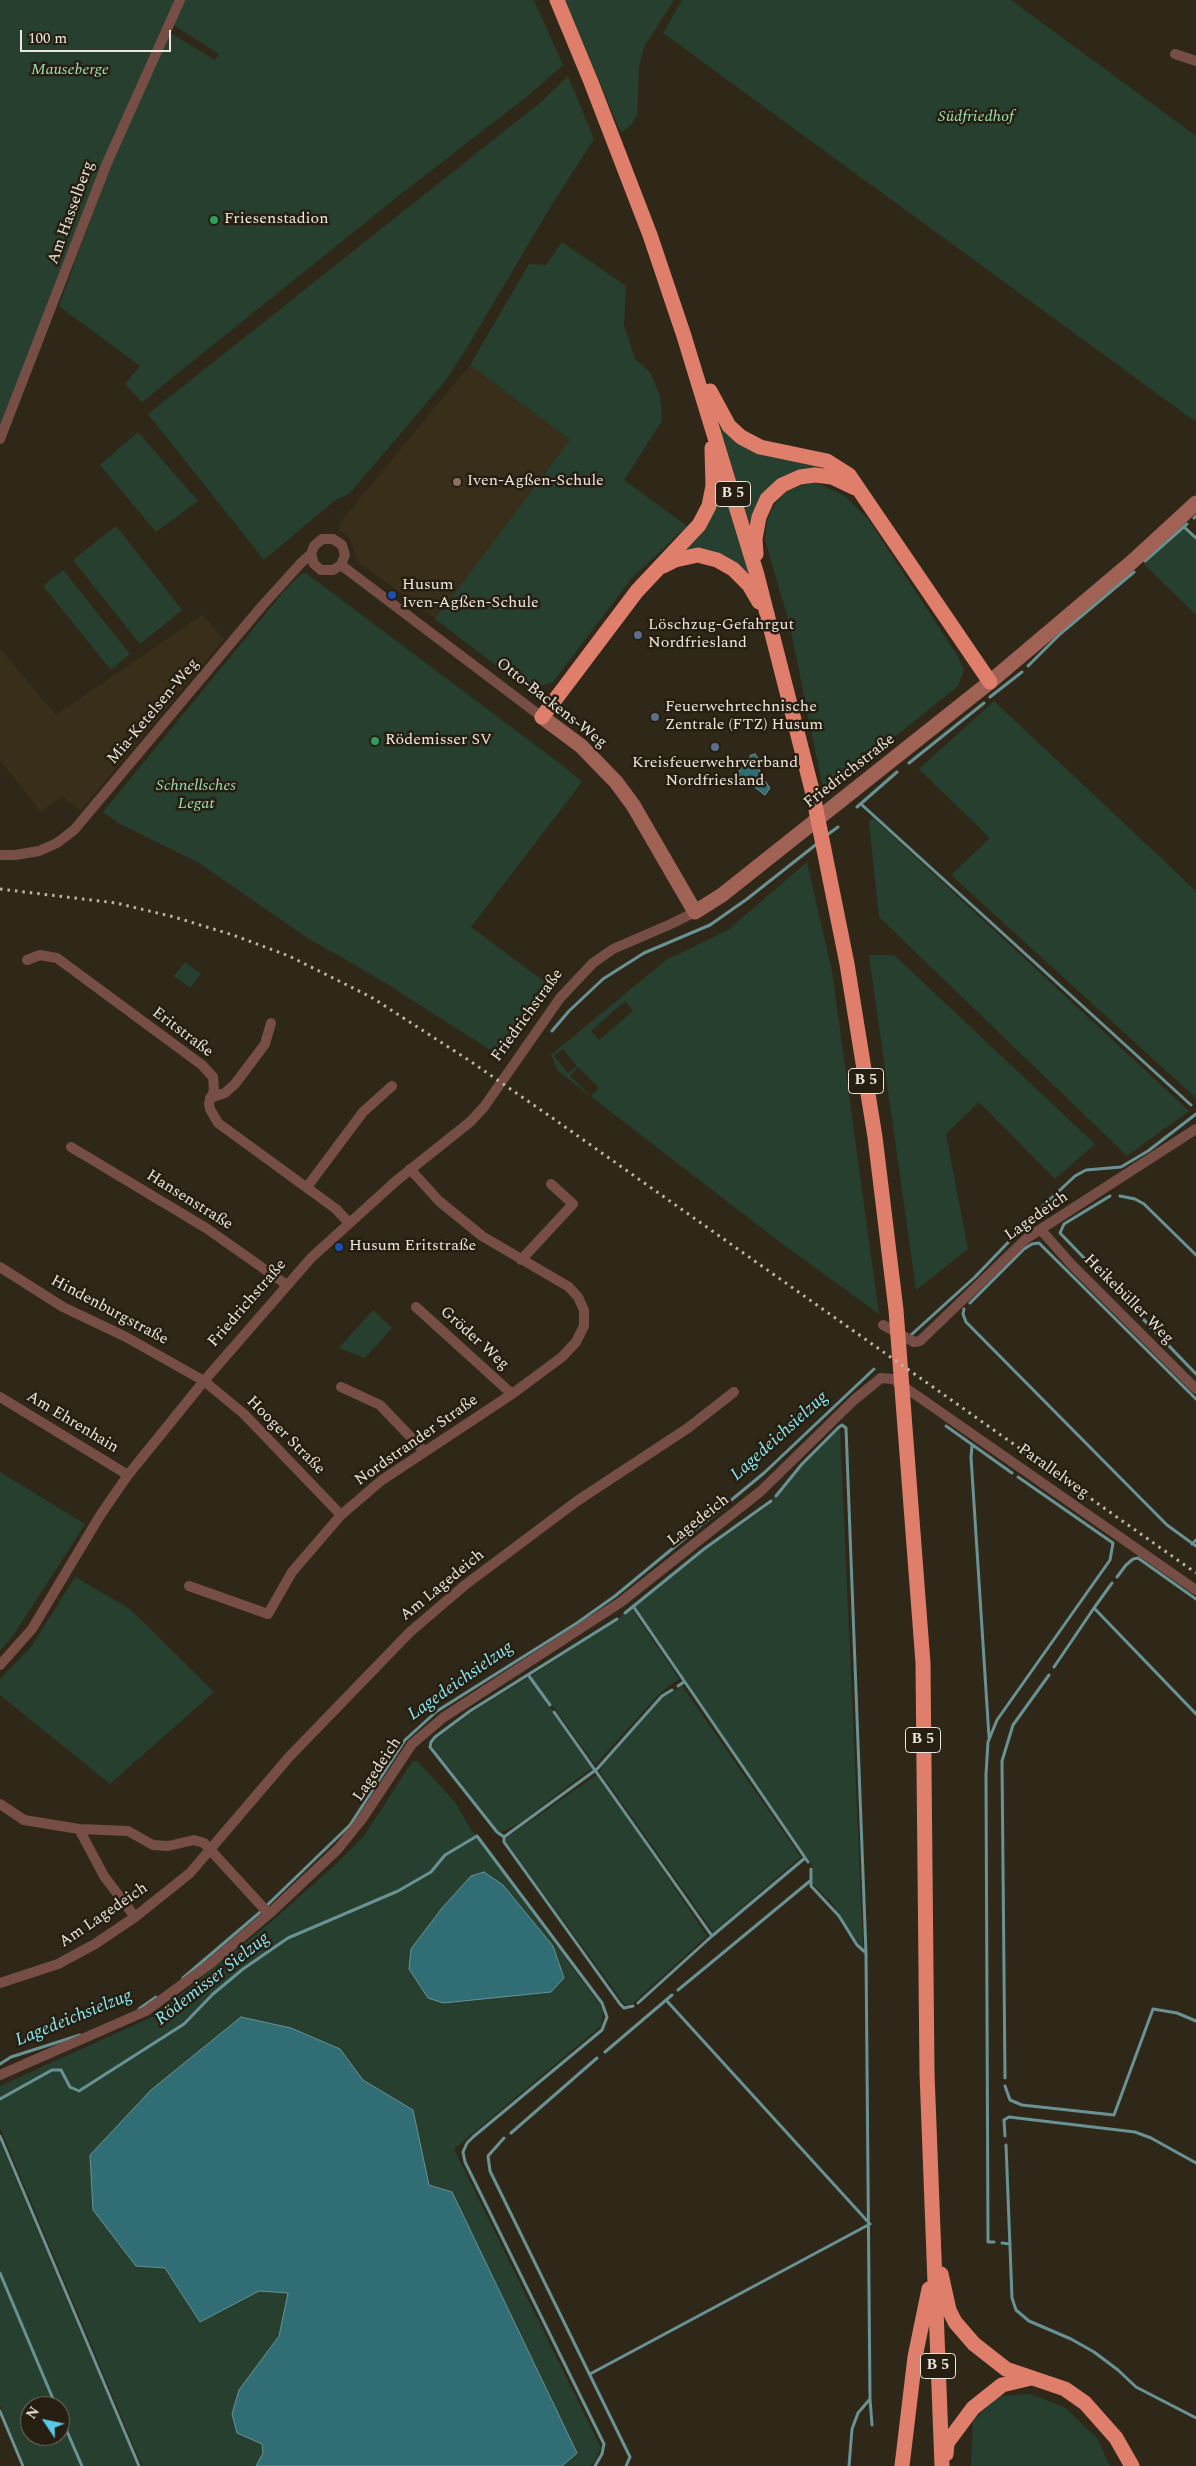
<!DOCTYPE html>
<html>
<head>
<meta charset="utf-8">
<style>
	body { margin:0 }
	#map { position:relative; width:1196px; height:2466px; overflow:hidden; background:#2f2819; font-family:Spectral,serif }
	canvas { display:block }
	.north { position:absolute; left:20px; top:2396px; width:50px; height:50px; box-sizing:border-box; background:#261e10; border:1px solid #766f63; border-radius:50%; rotate:304deg; font-size:14px; font-weight:700; line-height:20px; text-align:center; color:#ede8df }
	.north::after { content:''; display:block; margin:auto; width:18px; height:22px; background:#5ac8e6; clip-path:polygon(50% 0,100% 100%,50% 72%,0 100%) }
	.scale { position:absolute; left:20px; top:30px; width:151px; height:22px; box-sizing:border-box; border:2px solid #ede8df; border-top:0; padding-left:6px; font-size:15px; line-height:18px; white-space:nowrap; color:#ede8df; -webkit-text-stroke:4px #261e10; paint-order:stroke }
</style>
</head>
<body>
<div id="map">
<canvas width="1196" height="2466"></canvas>
<div class="north">N</div>
<div class="scale">100 m</div>
</div>
<script>
const g = document.querySelector('canvas').getContext('2d');
g.lineJoin = 'round';
function fillPath(path, color) { g.fillStyle = color; g.fill(path, 'evenodd'); }
const toPath = rows => new Path2D(rows.map(r => 'M' + r).join(''));
function trace(path, color, width, dash) { g.strokeStyle = color; g.lineWidth = width; g.lineCap = dash ? 'butt' : 'round'; g.setLineDash(dash || []); g.stroke(path); }
function write(font, color, halo, rows, align = 'center') {
  g.font = font + ' Spectral,serif'; g.lineWidth = 5; g.setLineDash([]); g.textBaseline = 'middle'; g.strokeStyle = halo; g.fillStyle = color; for (const [text, x, y, turn = 0] of rows) {
    g.save(); g.translate(x, y); g.rotate((+turn || 0) * Math.PI / 180); g.textAlign = isNaN(turn) ? turn : align; if (halo) g.strokeText(text, 0, 0); g.fillText(text, 0, 0); g.restore();
  }
}
fillPath(toPath([
	[470,365,570,440,435,619,356,560,354,549,348,537,338,530,340,523],
	[202,615,224,639,80,811,62,796,41,812,0,760,0,649,56,715]
]), '#392e19');
fillPath(toPath([
	[0,0,178,0,0,435],
	[183,0,534,0,563,65,530,94,401,194,142,402,125,384,140,366,59,306,110,166,169,32,215,60,219,54,172,24],
	[565,0,674,0,644,47,639,67,637,115,632,124,621,133],
	[682,0,1011,0,1196,136,1196,422,663,33],
	[568,76,594,139,551,206,468,346,446,380,350,493,334,501,264,560,148,414,541,102],
	[562,242,626,286,624,325,635,359,650,372,660,396,662,421,624,480,687,526,631,579,553,682,535,688,490,661,435,619,570,440,470,365,529,264,546,265],
	[719,425,739,442,830,468,780,481,752,531],
	[138,432,198,501,156,532,100,465],
	[721,477,751,578,679,551],
	[814,482,844,495,868,519,957,655,964,670,958,686,824,794,790,626,765,540,767,520,774,505,787,490],
	[116,526,182,610,140,644,73,560],
	[1185,528,1196,539,1196,615,1144,564],
	[63,570,130,654,111,670,43,586],
	[306,573,566,768,582,782,471,927,553,988,503,1058,379,979,306,937,199,863,120,824,103,812,285,590,301,574],
	[994,701,1196,891,1196,1098,951,875,990,838,919,769],
	[873,818,1189,1111,1127,1156,879,917,869,822],
	[807,862,832,971,879,1314,777,1240,558,1071,551,1055,666,960,728,930],
	[625,1001,633,1011,599,1040,591,1031],
	[563,1049,577,1066,568,1073,554,1056],
	[578,1067,599,1088,591,1096,570,1076],
	[869,955,894,955,1095,1144,1055,1179,979,1102,946,1134,968,1249,916,1290],
	[185,962,201,974,190,988,174,976],
	[373,1310,392,1328,365,1358,339,1348],
	[840,1428,863,1944,863,1947,851,1934,833,1904,812,1883,813,1867,635,1606,698,1555,764,1509,802,1465],
	[0,1472,85,1524,13,1636,0,1651],
	[75,1577,130,1609,214,1692,110,1784,0,1695,0,1679,31,1647],
	[632,1609,679,1679,662,1691,595,1765,531,1676],
	[529,1677,594,1769,589,1770,521,1822,502,1832,498,1831,433,1747,432,1742,471,1713],
	[682,1686,801,1857,713,1932,600,1772,602,1766,663,1697],
	[417,1761,455,1802,472,1831,603,2009,601,2026,454,2149,601,2448,595,2461,590,2466,562,2466,576,2452,429,2185,413,2110,363,2080,340,2049,136,2266,165,2268,200,2322,259,2291,288,2293,279,2336,239,2390,237,2433,262,2444,263,2453,256,2466,142,2466,0,2128,0,2086,154,2016,272,1921,337,1863,364,1836,412,1762],
	[503,1885,553,1946,564,1978],
	[598,1774,707,1936,633,2003,625,2005,506,1842,506,1838],
	[0,2142,137,2466,25,2466,0,2405],
	[30,2406,60,2406,60,2436,30,2436],
	[1030,2394,1064,2407,1097,2438,1110,2466,971,2466,973,2421,998,2396]
]), '#263f2f');
const water = toPath([
	[755,754,761,762,759,769,762,777,770,788,765,795,737,774,751,755,755,754],
	[484,1872,503,1885,553,1946,564,1978,551,1992,443,2003,428,1998,409,1969,411,1949,442,1908,471,1876,484,1872],
	[241,2017,291,2028,340,2049,363,2080,413,2110,429,2185,452,2192,577,2453,562,2466,256,2466,263,2453,262,2444,237,2433,232,2414,239,2390,279,2336,288,2293,259,2291,200,2322,165,2268,136,2266,93,2210,90,2155,151,2090,241,2017]
]);
fillPath(water, '#306d75');
trace(water, '#699295', 1);
trace(toPath([
	[1194,518,1196,516],
	[1184,527,1196,538],
	[1145,561,1187,524],
	[1028,666,1060,634,1134,572],
	[990,697,1022,672],
	[909,763,984,703],
	[861,804,1191,1105],
	[857,807,897,772],
	[827,835,838,827],
	[552,1031,569,1011,603,979,644,953,710,925,747,899,818,843],
	[1110,1196,1064,1224,1060,1233,1196,1374],
	[1120,1196,1135,1199,1144,1204,1196,1255],
	[970,1303,1024,1249,1032,1244,1039,1243,1196,1399],
	[964,1309,963,1314,966,1322,1167,1525,1196,1546],
	[911,1335,975,1277,1044,1205,1075,1176,1086,1170,1121,1167,1148,1151,1196,1114],
	[946,1426,1012,1473],
	[972,1446,971,1457,989,1737],
	[776,1496,802,1464,839,1427,842,1425,846,1428,866,1953,870,2399,858,2413,852,2429,849,2466],
	[1192,1544,1196,1540],
	[1117,1577,1126,1565,1133,1559,1138,1558,1196,1599],
	[1112,1583,1094,1608,1196,1714],
	[633,1606,808,1862],
	[625,1613,704,1549,771,1501],
	[617,1619,470,1711,435,1737,431,1742,430,1747,497,1832,504,1837,504,1842,620,2004,624,2008,633,2006],
	[1054,1667,1094,1608],
	[529,1676,550,1705],
	[678,1686,684,1682],
	[554,1712,712,1936],
	[477,1836,602,2003,607,2017,602,2030,473,2137,467,2143,463,2152,465,2162,604,2444,602,2454,595,2466],
	[504,1837,597,1769,662,1696,672,1690],
	[811,1869,811,1886,839,1916,857,1945,865,1952],
	[183,1978,258,1914,350,1825,405,1740,437,1711,577,1623,615,1596,764,1473,874,1369],
	[678,1990,810,1881],
	[638,2003,712,1936,805,1858],
	[139,2009,156,1997],
	[605,2052,672,1995],
	[0,2064,11,2057,80,2035],
	[1005,2078,1002,1761,1013,1725,1049,1675],
	[1005,2086,1010,2100,1022,2105,1114,2115,1153,2009,1177,2013,1196,2021],
	[0,2099,52,2070,61,2070,70,2087,79,2091,184,2024,213,1994,243,1969,288,1938,398,1891,431,1872,445,1855,477,1836],
	[511,2133,597,2058],
	[0,2136,139,2466],
	[1005,2136,1004,2120,1009,2117,1135,2132,1151,2138,1196,2163],
	[504,2138,488,2156,490,2171,630,2457,626,2466],
	[1006,2145,1012,2298,1016,2310,1029,2321,1071,2339,1094,2352,1118,2370,1136,2387,1196,2418],
	[994,2242,988,2242,986,1774,988,1742,997,1720,1110,1560,1113,1543,1018,1477],
	[1002,2243,1010,2244],
	[0,2273,56,2406],
	[590,2374,870,2224,666,2000],
	[870,2399,872,2425],
	[0,2411,23,2466],
	[60,2415,82,2466]
]), '#699295', 3);
trace(toPath([
	[1175,54,1196,61],
	[0,439,107,163,180,0],
	[341,565,542,717],
	[0,855,15,855,39,851,57,843,74,830,262,606,301,563,311,554,314,546,322,539,333,539,342,545,345,555,341,565,333,570,321,570,314,564,311,554],
	[27,960,40,955,57,958,202,1065,213,1077,214,1090,209,1103,210,1109,218,1123,336,1209,349,1223],
	[210,1098,225,1093,235,1084,265,1044,271,1023],
	[71,1147,206,1228,287,1285],
	[307,1187,363,1112,392,1086],
	[1041,1230,1071,1264,1196,1389],
	[521,1260,573,1204,551,1184],
	[0,1267,63,1307,126,1337,204,1381,244,1414,341,1515],
	[416,1307,512,1394],
	[883,1325,914,1342,920,1341,1027,1238,1196,1129],
	[341,1387,380,1405,424,1451],
	[0,1397,128,1475],
	[189,1586,268,1614,292,1572,341,1515,382,1480,512,1394,562,1357,576,1342,584,1326,584,1310,578,1297,569,1287,482,1236,439,1201,410,1169],
	[0,1665,32,1629,101,1514,128,1475,204,1381,311,1258,396,1181,470,1122,484,1107,560,998,593,963,613,949,671,924,695,912],
	[0,1804,24,1820,79,1829,128,1831,153,1845,168,1846,194,1840,204,1843,269,1914],
	[79,1829,104,1876,135,1917],
	[0,1983,58,1964,95,1944,135,1917,190,1873,289,1757,410,1632,465,1585,577,1501,688,1428,734,1392],
	[0,2075,146,2011,210,1964,269,1914,338,1849,362,1819,412,1744,444,1717,621,1602,761,1491,854,1400,881,1378,893,1379,1196,1590]
]), '#764e46', 10);
trace(toPath([
	[542,717,581,746,616,782,633,805,695,912,722,895,990,682,1133,561,1196,503]
]), '#a16256', 15);
trace(toPath([
	[557,0,591,82,650,235,684,336,757,575,812,790,847,964,875,1137,896,1310,923,1663,927,2073,942,2466],
	[710,391,729,426,741,437,760,447,827,461,849,475,990,682],
	[756,554,755,539,759,517,767,499,782,485,800,477,815,475,832,477,855,488],
	[663,566,675,560,698,555,717,560,733,569,749,585,759,602],
	[542,717,637,591,699,525,709,506,713,486,712,448],
	[941,2274,949,2310,955,2322,974,2344,1006,2369,1065,2389,1085,2403,1116,2438,1132,2466],
	[946,2454,947,2443,973,2408,1002,2385,1031,2378],
	[902,2466,915,2357,929,2289]
]), '#df7e6b', 15);
trace(toPath([
	[0,889,116,903,174,917,233,935,289,956,371,997,470,1061,551,1117,1196,1573]
]), '#bab4aa', 3, [2.5, 5]);
for (const [x, y, r, color] of [
	[214,220,5,"#2e9e5b"],
	[457,482,5,"#8d6e63"],
	[392,595,5,"#1a4fb4"],
	[638,635,5,"#5c6f8a"],
	[655,717,5,"#5c6f8a"],
	[375,741,5,"#2e9e5b"],
	[715,747,5,"#5c6f8a"],
	[339,1247,5,"#1a4fb4"]
]) { const dot = new Path2D(); dot.arc(x, y, r, 0, 2 * Math.PI); g.fillStyle = color; g.fill(dot); trace(dot, '#261e10', 2); }
for (const [x, y, w] of [
	[733,494,35],
	[866,1081,35],
	[923,1740,35],
	[938,2366,35]
]) { const box = new Path2D(); box.roundRect(x - w / 2, y - 12.5, w, 25, 4); g.fillStyle = '#261e10'; g.fill(box); trace(box, '#ede8df', 1); }
write('bold 15px', '#ede8df', null, [
	["B 5",733,494],
	["B 5",866,1081],
	["B 5",923,1740],
	["B 5",938,2366]
]);
write('italic 16px', '#9be1b4', '#261e10', [
	["Mauseberge",70,71],
	["Südfriedhof",976,118],
	["Schnellsches",196,787],
	["Legat",196,805]
]);
write('16px', '#ede8df', '#261e10', [
	["Am Hasselberg",72,213,-70],
	["Otto-Backens-Weg",551,704,38],
	["Mia-Ketelsen-Weg",154,712,-50],
	["Friedrichstraße",850,772,-38],
	["Friedrichstraße",528,1016,-54],
	["Eritstraße",182,1033,37],
	["Hansenstraße",189,1201,32],
	["Lagedeich",1037,1217,-35],
	["Heikebüller Weg",1128,1300,45],
	["Friedrichstraße",248,1304,-49],
	["Hindenburgstraße",109,1311,28],
	["Gröder Weg",474,1339,42],
	["Am Ehrenhain",72,1423,31],
	["Hooger Straße",285,1436,45],
	["Nordstrander Straße",417,1441,-35],
	["Parallelweg",1053,1472,35],
	["Lagedeich",699,1521,-38],
	["Am Lagedeich",443,1586,-39],
	["Lagedeich",378,1770,-56],
	["Am Lagedeich",104,1916,-34]
]);
write('16px', '#ede8df', '#261e10', [
	["Friesenstadion",224,220],
	["Iven-Agßen-Schule",467,482],
	["Husum",402,586],
	["Iven-Agßen-Schule",402,604],
	["Löschzug-Gefahrgut",648,626],
	["Nordfriesland",648,644],
	["Feuerwehrtechnische",665,708],
	["Zentrale (FTZ) Husum",665,726],
	["Rödemisser SV",385,741],
	["Kreisfeuerwehrverband",715,764,"center"],
	["Nordfriesland",715,782,"center"],
	["Husum Eritstraße",349,1247]
], 'left');
write('italic 18px', '#89ebf8', '#261e10', [
	["Lagedeichsielzug",780,1437,-42],
	["Lagedeichsielzug",461,1682,-35],
	["Rödemisser Sielzug",213,1980,-38],
	["Lagedeichsielzug",74,2019,-22]
]);
</script>
</body>
</html>
